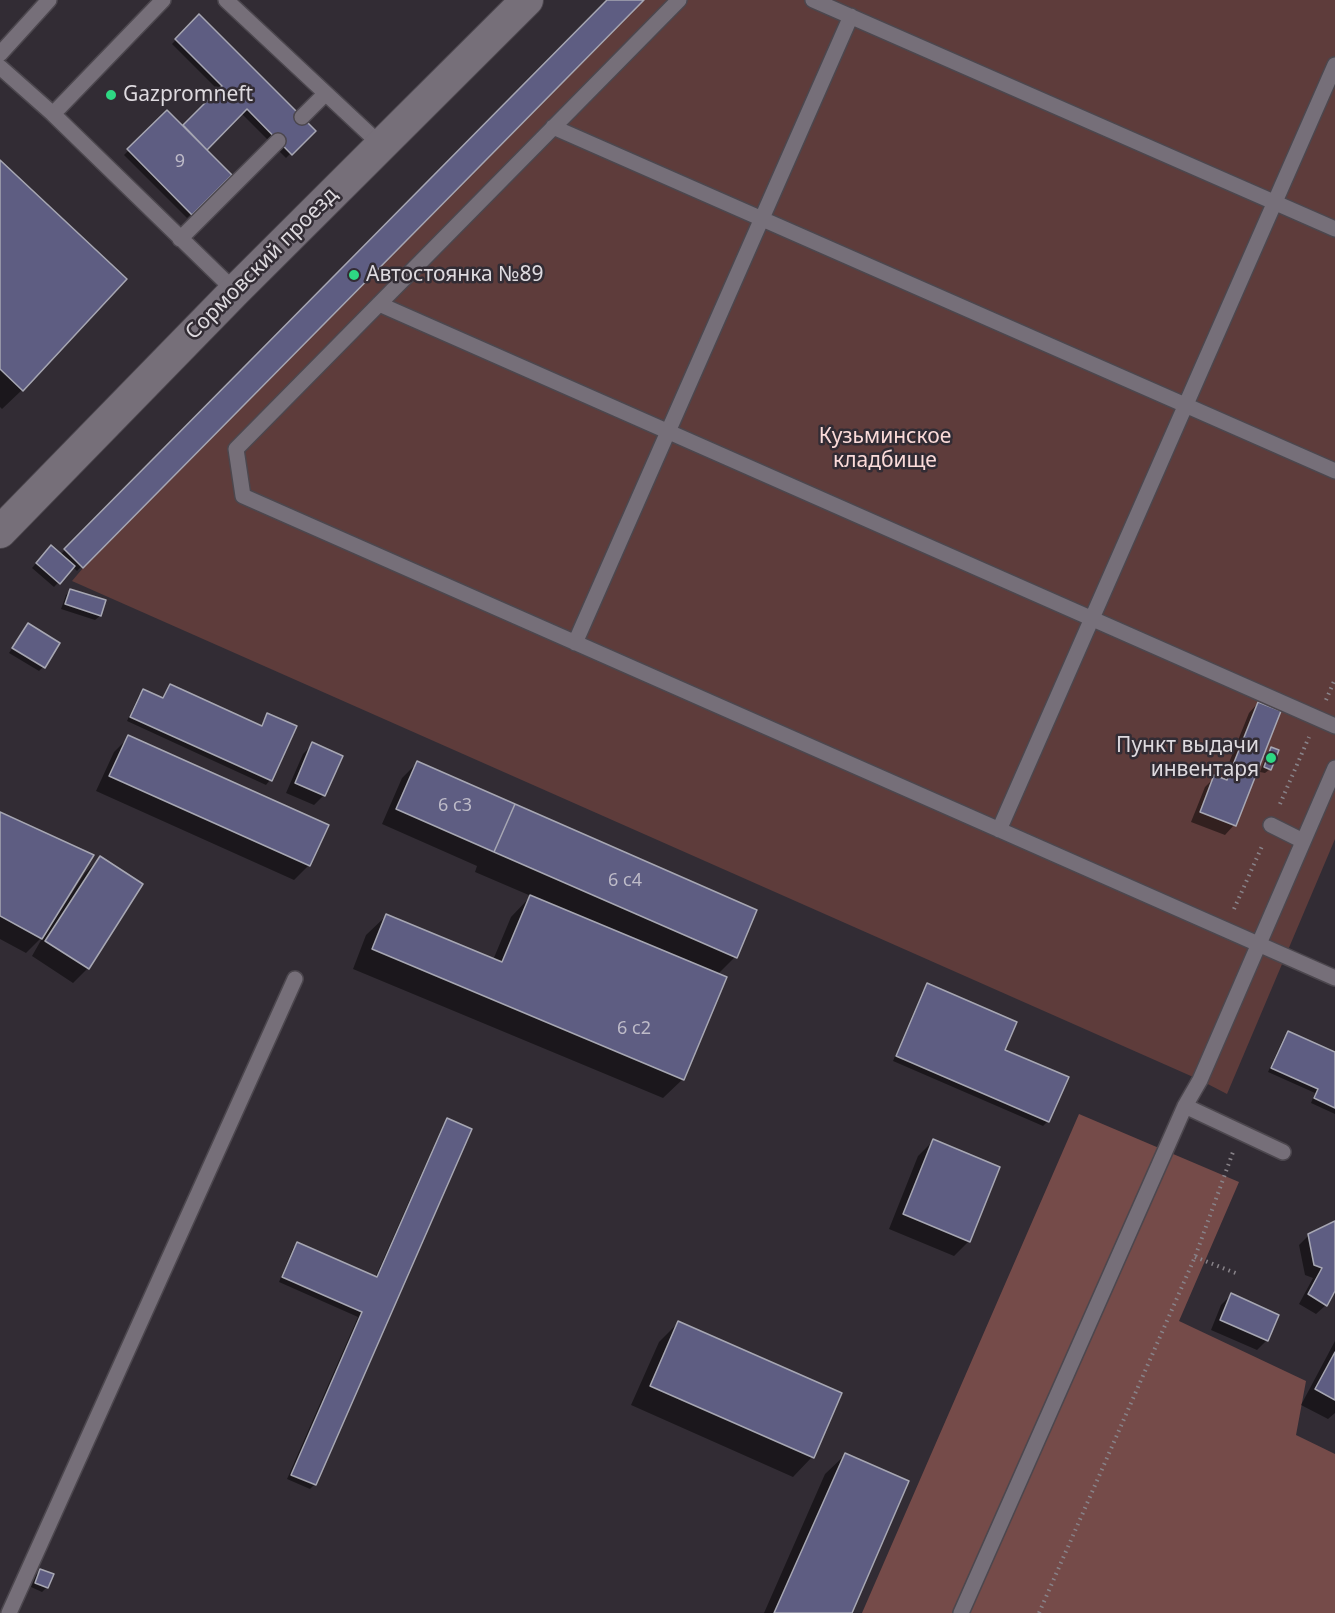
<!DOCTYPE html>
<html>
<head>
<meta charset="utf-8">
<style>
	body { margin:0 }
	canvas { display:block; background:#322c34 }
</style>
</head>
<body>
<canvas width="1335" height="1613"></canvas>
<script>
const g = document.querySelector('canvas').getContext('2d');
g.lineJoin = 'round';
function fillPath(path, color) { g.fillStyle = color; g.fill(path, 'evenodd'); }
const toPath = rows => new Path2D(rows.map(r => 'M' + r).join(''));
function trace(path, color, width, dash) { g.strokeStyle = color; g.lineWidth = width; g.lineCap = dash ? 'butt' : 'round'; g.setLineDash(dash || []); g.stroke(path); }
function write(font, color, halo, rows, align = 'center') {
  g.font = font + ' "Noto Sans",sans-serif'; g.lineWidth = 5; g.setLineDash([]); g.textBaseline = 'middle'; g.strokeStyle = halo; g.fillStyle = color; for (const [text, x, y, turn = 0] of rows) {
    g.save(); g.translate(x, y); g.rotate((+turn || 0) * Math.PI / 180); g.textAlign = isNaN(turn) ? turn : align; if (halo) g.strokeText(text, 0, 0); g.fillText(text, 0, 0); g.restore();
  }
}
fillPath(toPath([
	[644,0,1335,0,1335,839,1227,1094,1200,1080,72,581,83,568]
]), '#5e3c3b');
fillPath(toPath([
	[1079,1114,1239,1182,1179,1321,1306,1381,1296,1435,1335,1454,1335,1613,862,1613]
]), '#754b49');
fillPath(toPath([
	[609,0,642,0,77,571,73,567,54,587,32,568,46,552,60,555],
	[199,16,313,131,286,158,241,113,205,150,230,175,187,218,124,155,167,112,183,127,219,91,172,44],
	[0,162,22,390,2,409,0,407],
	[70,590,104,601,100,616,95,620,61,609,66,595],
	[28,625,43,667,39,671,9,653],
	[170,686,260,727,268,714,270,780,266,785,127,721,139,695,143,691,162,699],
	[1258,703,1234,825,1225,835,1191,822,1205,787,1215,777,1222,780,1249,713],
	[129,737,309,865,294,880,96,791,114,752],
	[313,744,324,795,314,805,286,793,303,754],
	[1272,749,1270,769,1265,773,1260,772,1267,753],
	[417,763,755,911,735,957,717,975,683,1079,663,1098,353,969,366,935,386,916,493,960,511,917,531,896,475,872,477,866,382,824,402,778],
	[0,814,59,913,85,873,100,858,88,968,73,983,32,956,44,935,26,953,0,939],
	[928,985,1003,1051,1048,1121,1043,1126,893,1061,923,990],
	[1288,1033,1335,1053,1335,1114,1311,1103,1315,1093,1268,1072,1284,1037],
	[447,1120,470,1130,314,1485,310,1489,287,1479,358,1317,279,1282,293,1248,297,1244,375,1278,443,1125],
	[933,1141,969,1241,954,1256,889,1229,918,1156],
	[1335,1223,1335,1288,1326,1305,1316,1314,1299,1304,1313,1278,1305,1275,1299,1245,1309,1235],
	[1231,1295,1267,1340,1257,1350,1211,1330,1221,1305],
	[679,1322,812,1457,793,1477,631,1405,659,1342],
	[1335,1341,1335,1413,1328,1419,1301,1405],
	[845,1455,850,1613,764,1613,825,1474],
	[41,1570,47,1587,42,1592,31,1587,36,1575]
]), '#0007');
const building = toPath([
	[607,0,644,0,83,568,64,549,607,0],
	[199,14,316,131,292,155,247,109,207,150,183,125,222,86,175,39,199,14],
	[167,110,232,175,192,215,127,149,167,110],
	[0,160,127,279,23,391,0,369,0,160],
	[51,545,75,566,60,584,36,563,51,545],
	[70,589,106,600,101,616,65,604,70,589],
	[28,623,60,643,45,668,12,648,28,623],
	[170,684,262,726,267,713,297,726,272,781,130,717,143,689,163,698,170,684],
	[1258,702,1281,711,1236,826,1200,812,1214,775,1227,780,1258,702],
	[128,735,329,825,310,866,109,776,128,735],
	[312,742,343,756,325,796,295,783,312,742],
	[1271,747,1279,750,1271,770,1264,767,1271,747],
	[417,761,515,804,494,852,396,809,417,761],
	[515,804,757,910,737,958,494,852,515,804],
	[0,812,94,855,42,939,0,916,0,812],
	[100,856,143,884,89,969,45,941,100,856],
	[530,895,727,977,684,1080,372,949,386,914,502,962,530,895],
	[927,983,1017,1022,1005,1050,1069,1077,1049,1122,896,1056,927,983],
	[1288,1031,1335,1052,1335,1108,1314,1098,1318,1089,1271,1068,1288,1031],
	[447,1118,472,1129,316,1485,291,1475,362,1312,282,1277,297,1242,377,1277,447,1118],
	[933,1139,1000,1167,970,1242,903,1214,933,1139],
	[1335,1221,1335,1291,1327,1306,1308,1294,1322,1268,1314,1265,1308,1234,1335,1221],
	[1231,1293,1279,1315,1268,1341,1220,1320,1231,1293],
	[678,1321,842,1393,814,1458,650,1386,678,1321],
	[1335,1352,1335,1400,1315,1389,1335,1352],
	[845,1453,909,1481,852,1613,774,1613,845,1453],
	[40,1569,54,1574,48,1588,35,1583,40,1569]
]);
fillPath(building, '#5e5d82');
trace(building, '#a7a7b3', 1.5);
const lane = toPath([
	[163,0,53,114,235,291],
	[226,0,381,145],
	[679,0,236,449,243,496,1335,978],
	[813,0,1335,229],
	[0,54,49,0],
	[0,67,53,114],
	[302,117,325,94],
	[553,127,1335,471],
	[180,239,278,141],
	[379,304,1335,726],
	[575,643,851,16],
	[1271,825,1303,841],
	[999,830,1335,65],
	[1185,1106,1283,1152],
	[9,1613,295,979],
	[961,1613,1185,1106,1200,1080,1335,768]
]);
const street = toPath([
	[0,532,235,291,527,0]
]);
trace(lane, '#4c474e', 18);
trace(street, '#4c474e', 34);
trace(toPath([
	[1326,700,1335,679],
	[1280,804,1309,737],
	[1234,909,1263,844],
	[1195,1257,1238,1274],
	[1039,1613,1195,1257,1233,1152]
]), '#888389', 4, [1.5, 4.5]);
trace(lane, '#766f79', 15);
trace(street, '#766f79', 32);
for (const [x, y, r, color] of [
	[111,95,6,"#2ed883"],
	[354,275,6,"#2ed883"],
	[1271,758,6,"#2ed883"]
]) { const dot = new Path2D(); dot.arc(x, y, r, 0, 2 * Math.PI); g.fillStyle = color; g.fill(dot); trace(dot, '#322c34', 2); }
write('18px', '#bebbc8', null, [
	["9",180,162],
	["6 с3",455,806],
	["6 с4",625,881],
	["6 с2",634,1029]
]);
write('21px', '#dedadf', '#322c34', [
	["Gazpromneft",123,95],
	["Автостоянка №89",366,275],
	["Пункт выдачи",1259,746,"right"],
	["инвентаря",1259,770,"right"]
], 'left');
write('21px', '#dedadf', '#322c34', [
	["Сормовский проезд",262,264,-45]
]);
write('21px', '#fbdbd9', '#322c34', [
	["Кузьминское",885,437],
	["кладбище",885,461]
]);
</script>
</body>
</html>
